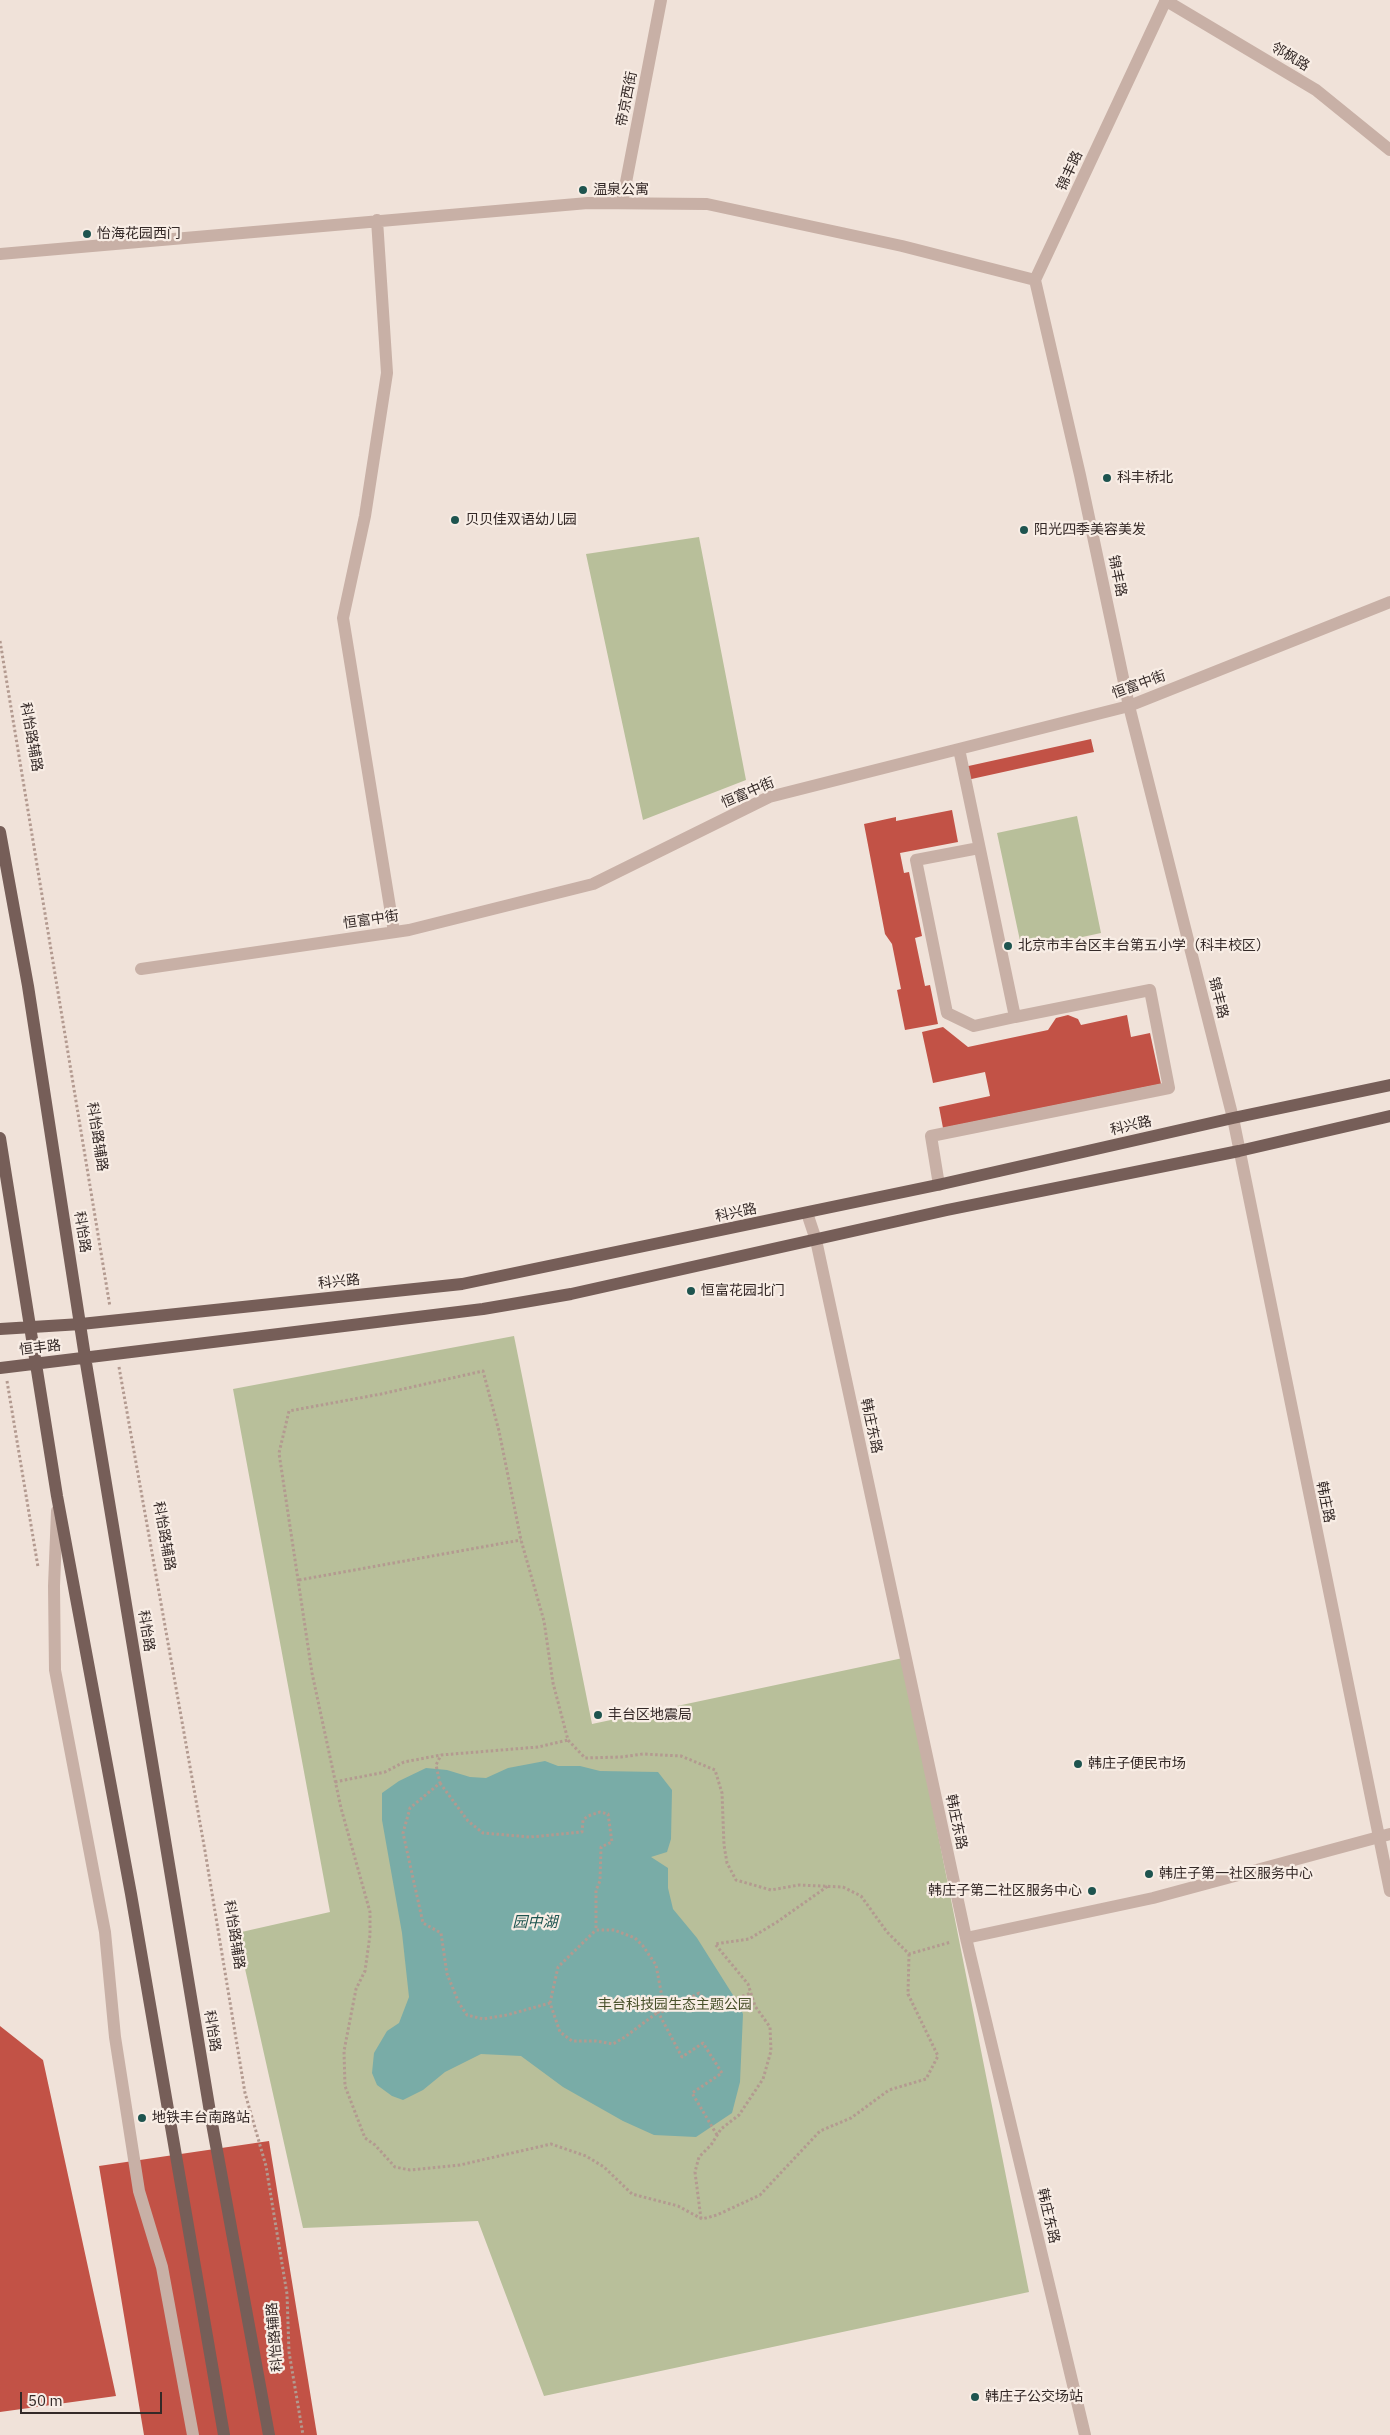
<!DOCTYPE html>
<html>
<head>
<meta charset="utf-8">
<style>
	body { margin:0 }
	#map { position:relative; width:1390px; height:2435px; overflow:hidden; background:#f0e2d9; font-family:"IBM Plex Sans",sans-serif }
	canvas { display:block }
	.scale { position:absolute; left:20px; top:2392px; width:142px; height:22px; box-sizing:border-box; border:2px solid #342927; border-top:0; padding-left:6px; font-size:15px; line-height:18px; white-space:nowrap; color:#342927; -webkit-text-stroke:4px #f8ede5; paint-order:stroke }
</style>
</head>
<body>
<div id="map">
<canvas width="1390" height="2435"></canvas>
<div class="scale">50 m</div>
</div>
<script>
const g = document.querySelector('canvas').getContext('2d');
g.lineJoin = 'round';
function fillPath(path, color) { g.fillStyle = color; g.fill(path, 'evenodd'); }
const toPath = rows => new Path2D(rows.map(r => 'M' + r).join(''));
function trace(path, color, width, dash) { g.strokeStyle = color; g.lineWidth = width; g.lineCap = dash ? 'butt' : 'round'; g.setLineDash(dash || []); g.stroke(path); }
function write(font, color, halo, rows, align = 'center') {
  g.font = font + ' "IBM Plex Sans","Noto Sans SC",sans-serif'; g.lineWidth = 4.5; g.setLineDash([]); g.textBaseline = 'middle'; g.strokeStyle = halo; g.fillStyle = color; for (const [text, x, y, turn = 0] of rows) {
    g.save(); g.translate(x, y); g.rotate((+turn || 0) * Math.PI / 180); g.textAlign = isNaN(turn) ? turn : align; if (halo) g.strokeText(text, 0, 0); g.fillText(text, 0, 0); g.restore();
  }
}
fillPath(toPath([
	[699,537,746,780,643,820,586,554],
	[1077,816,1101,933,1022,950,997,833],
	[514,1336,592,1724,903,1658,1029,2292,544,2396,478,2221,303,2228,237,1933,330,1912,233,1389]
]), '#b8bf9a');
fillPath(toPath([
	[545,1761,558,1766,580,1766,600,1771,658,1772,672,1790,671,1839,667,1852,651,1857,668,1868,668,1888,673,1909,697,1938,738,2003,743,2014,740,2082,732,2113,696,2137,654,2135,623,2121,563,2087,521,2056,481,2054,445,2072,423,2090,403,2100,392,2096,377,2085,372,2073,374,2053,387,2031,399,2023,409,1997,402,1933,382,1820,382,1793,399,1781,426,1768,447,1770,470,1777,486,1778,508,1768]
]), '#79aca7');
fillPath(toPath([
	[1091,739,1094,752,967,780,964,767],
	[952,810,958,842,900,853,904,873,909,872,922,936,915,938,925,986,930,985,938,1024,905,1030,897,990,901,989,892,944,885,934,864,824,896,817,896,821],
	[1068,1015,1078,1019,1081,1025,1127,1015,1131,1037,1150,1033,1161,1084,943,1128,939,1107,990,1096,985,1072,933,1083,922,1032,943,1027,968,1047,1048,1030,1056,1018],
	[0,2026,43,2060,116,2396,0,2412],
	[269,2141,317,2435,144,2435,99,2166]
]), '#c25246');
trace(toPath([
	[0,641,110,1307],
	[119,1367,205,1851,245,2093,266,2166,287,2294,289,2352,303,2435],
	[7,1381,38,1567],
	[299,1580,521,1540],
	[335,1782,385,1772,404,1762,441,1755,538,1747,568,1740],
	[440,1783,468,1821,483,1833,530,1837,582,1832,583,1820,588,1816,600,1812,608,1814,612,1842,601,1847,600,1881,596,1890,596,1930,614,1930,635,1938,643,1946,656,1965,663,2002,658,2012,625,2037,613,2044,596,2041,572,2041,560,2032,550,2003,507,2015,483,2019,467,2015,459,2003,447,1974,441,1933,423,1923,403,1833,410,1808,440,1783,436,1765,441,1755],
	[909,1954,908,1994,938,2056,926,2079,889,2090,851,2118,820,2131,760,2195,717,2215,702,2219,678,2206,632,2194,604,2167,586,2156,551,2144,460,2165,410,2170,395,2167,375,2145,365,2138,345,2086,344,2051,356,1989,365,1971,370,1935,370,1912,341,1808,312,1673,279,1453,289,1411,381,1394,483,1371,499,1431,521,1540,544,1621,553,1683,568,1740,585,1758,621,1757,643,1754,681,1756,715,1770,722,1793,724,1845,727,1863,736,1880,771,1890,799,1885,843,1887,861,1896,887,1932,909,1954,951,1942],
	[550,2003,558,1967,596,1930],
	[717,2135,692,2093,722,2073,703,2043,682,2057,658,2012,669,2010,699,1993,711,2008,751,1993],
	[701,2219,695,2172,699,2157,711,2145,721,2129,739,2115,763,2079,771,2051,770,2027,755,2006,748,1984,715,1944,749,1939,777,1922,828,1886]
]), '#b39a90', 3, [2.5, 2.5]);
trace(toPath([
	[1165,0,1316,90,1390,150],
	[1166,0,1035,280,1080,475,1129,706,1233,1118,1390,1891],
	[622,203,661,0],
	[377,220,387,373,365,516,343,618,394,932],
	[0,254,588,203,707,204,902,246,1035,280],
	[979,848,916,860,947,1013,974,1026,1015,1017],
	[141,969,409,930,593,884,769,797,1129,706,1390,602],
	[939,1185,931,1136,1169,1088,1150,990,1015,1017,959,749],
	[807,1213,816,1240,966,1938,1085,2435],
	[57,1511,54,1586,55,1670,105,1932,115,2037,139,2191,162,2267,193,2435],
	[966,1938,1153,1898,1390,1834]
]), '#c8b0a6', 12);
trace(toPath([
	[0,832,28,986,85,1357,211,2118,269,2435],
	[0,1138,57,1496,131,1894,224,2435],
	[0,1329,81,1324,462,1284,942,1184,1233,1118,1390,1085],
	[0,1368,483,1309,571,1294,947,1210,1239,1151,1390,1116]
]), '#765e58', 12);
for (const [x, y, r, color] of [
	[583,190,5,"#1e544f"],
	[87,234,5,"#1e544f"],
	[1107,478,5,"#1e544f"],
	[455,520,5,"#1e544f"],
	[1024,530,5,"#1e544f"],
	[1008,946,5,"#1e544f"],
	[691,1291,5,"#1e544f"],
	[598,1715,5,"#1e544f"],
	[1078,1764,5,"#1e544f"],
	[1149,1874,5,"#1e544f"],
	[1092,1891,5,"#1e544f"],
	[142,2118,5,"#1e544f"],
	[975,2397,5,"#1e544f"]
]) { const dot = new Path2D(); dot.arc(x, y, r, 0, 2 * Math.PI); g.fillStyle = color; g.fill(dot); trace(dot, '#f8ede5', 2); }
write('14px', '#342927', '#f8ede5', [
	["邻枫路",1290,57,31],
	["帝京西街",627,99,-79],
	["锦丰路",1070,171,-65],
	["锦丰路",1117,576,78],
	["恒富中街",1139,685,-20],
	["科怡路辅路",31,737,80],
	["恒富中街",748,793,-23],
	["恒富中街",371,920,-8],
	["锦丰路",1218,998,76],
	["科兴路",1131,1126,-13],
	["科怡路辅路",97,1137,81],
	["科兴路",736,1213,-12],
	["科怡路",82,1232,81],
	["科兴路",339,1282,-6],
	["恒丰路",40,1348,-7],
	["韩庄东路",871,1426,78],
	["韩庄路",1325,1502,79],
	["科怡路辅路",164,1536,80],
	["科怡路",146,1631,81],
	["韩庄东路",956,1822,78],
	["科怡路辅路",234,1935,81],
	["科怡路",212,2031,81],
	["韩庄东路",1048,2216,77],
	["科怡路辅路",275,2337,-95]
]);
write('14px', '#342927', '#f8ede5', [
	["温泉公寓",593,190],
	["怡海花园西门",97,234],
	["科丰桥北",1117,478],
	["贝贝佳双语幼儿园",465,520],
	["阳光四季美容美发",1034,530],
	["北京市丰台区丰台第五小学（科丰校区）",1018,946],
	["恒富花园北门",701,1291],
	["丰台区地震局",608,1715],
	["韩庄子便民市场",1088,1764],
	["韩庄子第一社区服务中心",1159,1874],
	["韩庄子第二社区服务中心",1082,1891,"right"],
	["地铁丰台南路站",152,2118],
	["韩庄子公交场站",985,2397]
], 'left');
write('14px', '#49512b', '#f8ede5', [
	["丰台科技园生态主题公园",675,2005]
]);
write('italic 15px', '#1e544f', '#f8ede5', [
	["园中湖",535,1923]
]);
</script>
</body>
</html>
